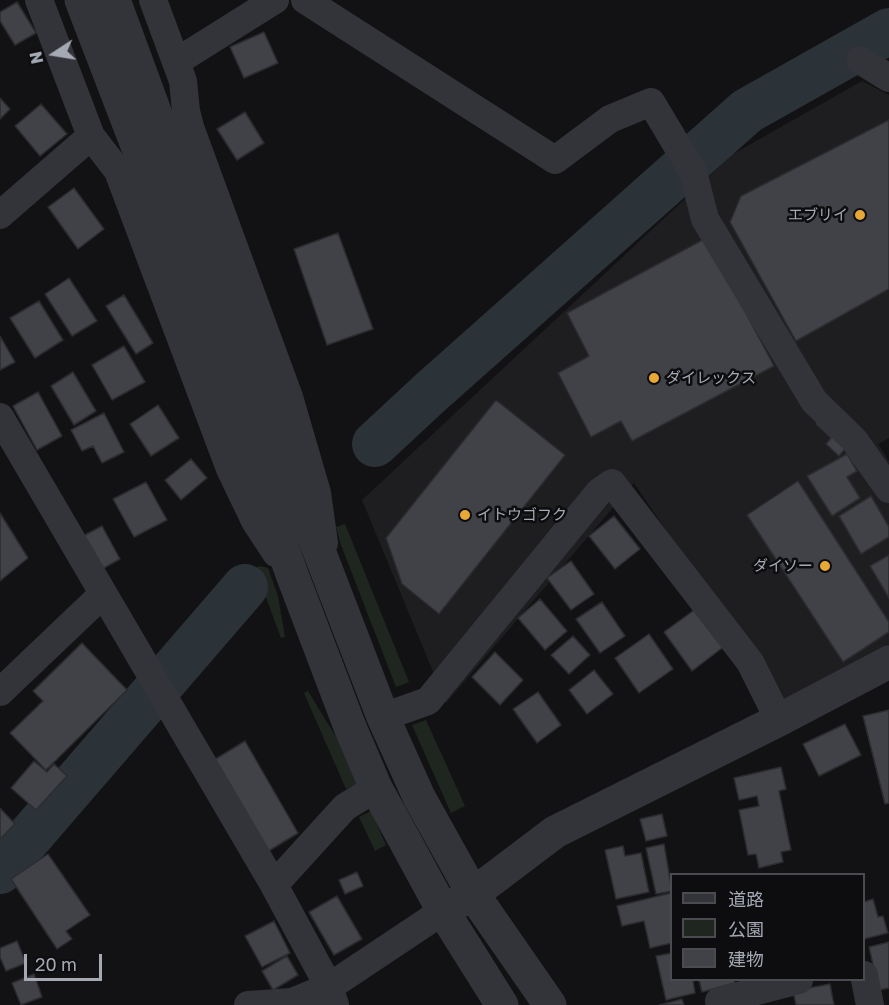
<!DOCTYPE html>
<html>
<head>
<meta charset="utf-8">
<style>
	body { margin:0 }
	#map { position:relative; width:889px; height:1005px; overflow:hidden; background:#121214; font-family:"Golos Text","Noto Sans JP",sans-serif }
	canvas { display:block }
	.legend { position:absolute; left:670px; top:873px; width:195px; height:108px; box-sizing:border-box; background:#0d0d0f; border:2px solid #494b51; margin:0; padding:8px 10px; list-style:none; font-size:18px; color:#a4a9b4 }
	.legend li { display:flex; align-items:center; gap:12px; height:30px }
	.legend b { width:30px; border:2px solid #494b51 }
	.north { position:absolute; left:24px; top:24px; width:60px; height:60px; -webkit-text-stroke:4px #0d0d0f; paint-order:stroke; rotate:258deg; font-size:16px; font-weight:700; line-height:24px; text-align:center; color:#a4a9b4 }
	.north::after { content:''; display:block; margin:auto; width:21px; height:27px; background:#a4a9b4; clip-path:polygon(50% 0,100% 100%,50% 72%,0 100%) }
	.scale { position:absolute; left:24px; top:954px; width:78px; height:27px; box-sizing:border-box; border:3px solid #a4a9b4; border-top:0; padding-left:8px; font-size:18px; line-height:21px; white-space:nowrap; color:#a4a9b4; -webkit-text-stroke:4px #0d0d0f; paint-order:stroke }
</style>
</head>
<body>
<div id="map">
<canvas width="889" height="1005"></canvas>
<ul class="legend">
<li><b style="height:8px;background:#333439"></b>道路</li>
<li><b style="height:16px;background:#1f261f"></b>公園</li>
<li><b style="height:16px;background:#414247"></b>建物</li>
</ul>
<div class="north">N</div>
<div class="scale">20 m</div>
</div>
<script>
const g = document.querySelector('canvas').getContext('2d');
g.lineJoin = 'round';
function fillPath(path, color) { g.fillStyle = color; g.fill(path, 'evenodd'); }
const toPath = rows => new Path2D(rows.map(r => 'M' + r).join(''));
function trace(path, color, width, dash) { g.strokeStyle = color; g.lineWidth = width; g.lineCap = dash ? 'butt' : 'round'; g.setLineDash(dash || []); g.stroke(path); }
function write(font, color, halo, rows, align = 'center') {
  g.font = font + ' "Golos Text","Noto Sans JP",sans-serif'; g.lineWidth = 5; g.setLineDash([]); g.textBaseline = 'middle'; g.strokeStyle = halo; g.fillStyle = color; for (const [text, x, y, turn = 0] of rows) {
    g.save(); g.translate(x, y); g.rotate((+turn || 0) * Math.PI / 180); g.textAlign = isNaN(turn) ? turn : align; if (halo) g.strokeText(text, 0, 0); g.fillText(text, 0, 0); g.restore();
  }
}
fillPath(toPath([
	[862,81,889,95,889,438,878,444,889,461,889,648,785,706,634,483,446,703,362,500,733,154]
]), '#1e1e21');
fillPath(toPath([
	[345,524,409,682,396,687,341,545,336,527],
	[260,566,268,568,278,596,285,637,281,638,255,568],
	[308,691,341,745,357,784,346,789,304,693],
	[426,720,465,806,451,813,412,725],
	[371,811,386,845,375,851,359,817]
]), '#1f261f');
trace(toPath([
	[375,444,431,392,747,111,889,31],
	[0,871,245,587]
]), '#2b3339', 46);
const building = toPath([
	[17,2,36,33,15,45,0,21,0,12,17,2],
	[264,32,278,63,244,78,230,47,264,32],
	[0,98,10,109,0,119,0,98],
	[41,104,67,134,40,156,15,126,41,104],
	[245,112,264,143,237,160,217,129,245,112],
	[889,120,889,289,796,341,730,222,741,196,889,120],
	[74,188,104,229,78,249,48,207,74,188],
	[338,233,373,329,327,345,294,249,338,233],
	[706,238,774,366,632,441,621,421,591,437,558,373,589,356,567,313,706,238],
	[69,278,97,321,72,336,45,294,69,278],
	[124,295,153,343,136,354,106,306,124,295],
	[39,301,63,340,35,358,10,318,39,301],
	[0,336,15,362,0,370,0,336],
	[124,346,145,382,112,400,92,365,124,346],
	[73,372,96,411,74,425,51,386,73,372],
	[38,392,62,436,37,450,13,406,38,392],
	[496,400,565,455,439,614,402,584,386,538,496,400],
	[158,405,179,438,151,456,130,424,158,405],
	[104,413,124,452,102,463,93,446,82,451,71,430,104,413],
	[821,419,849,444,839,456,826,444,831,438,816,424,821,419],
	[847,454,857,471,847,477,860,498,832,516,807,476,847,454],
	[191,459,207,478,181,500,165,480,191,459],
	[798,481,889,622,889,632,843,662,747,515,798,481],
	[146,482,167,520,134,537,113,499,146,482],
	[871,496,889,527,889,537,861,554,839,516,871,496],
	[0,513,28,558,0,581,0,513],
	[614,516,640,549,615,569,589,536,614,516],
	[102,526,120,559,102,569,83,536,102,526],
	[889,555,889,598,870,566,889,555],
	[571,561,594,594,571,610,547,578,571,561],
	[540,599,567,631,545,650,518,618,540,599],
	[602,602,625,636,600,653,576,619,602,602],
	[697,608,726,645,692,671,664,632,697,608],
	[649,634,673,669,639,693,615,658,649,634],
	[573,636,590,655,569,674,551,655,573,636],
	[82,643,127,690,46,770,10,733,43,701,33,691,82,643],
	[495,652,523,680,500,705,472,677,495,652],
	[594,670,613,694,587,714,569,690,594,670],
	[538,692,561,725,537,743,513,709,538,692],
	[889,710,889,803,885,804,863,716,889,710],
	[845,724,861,755,819,776,803,744,845,724],
	[245,741,298,833,267,852,214,760,245,741],
	[34,761,47,772,54,764,67,776,36,810,11,788,34,761],
	[781,767,786,789,779,791,791,850,781,852,783,862,759,868,756,854,748,855,739,810,759,806,757,796,739,800,734,778,781,767],
	[0,808,15,824,0,839,0,808],
	[662,814,667,836,646,841,640,819,662,814],
	[664,844,672,891,656,894,646,848,664,844],
	[623,846,625,856,641,853,649,892,616,899,605,850,623,846],
	[48,854,90,915,66,931,72,939,57,949,11,879,48,854],
	[357,872,363,886,345,894,339,880,357,872],
	[671,893,672,943,650,948,644,921,622,926,617,906,671,893],
	[337,896,362,939,334,955,309,912,337,896],
	[873,899,878,917,883,916,888,933,864,939,864,902,873,899],
	[274,921,290,953,262,967,245,936,274,921],
	[17,941,26,963,6,971,0,957,0,948,17,941],
	[889,942,889,988,879,990,869,947,889,942],
	[672,953,672,980,693,980,695,993,666,1000,656,956,672,953],
	[287,956,298,975,273,990,262,971,287,956],
	[34,974,42,997,21,1005,12,983,34,974],
	[699,980,734,980,735,983,702,992,699,980],
	[830,984,834,1005,796,1005,793,991,830,984],
	[682,999,684,1005,659,1005,682,999]
]);
fillPath(building, '#414247');
trace(building, '#2c2c30', 1.5);
trace(toPath([
	[39,0,91,136,118,171,230,469,255,521,276,553],
	[153,0,183,81,186,111,190,127,289,397,317,493,324,543],
	[305,0,555,160,610,119,651,102,693,172,705,219,814,401,854,440,889,489],
	[860,60,889,78],
	[176,62,275,0],
	[0,215,91,136],
	[0,417,274,885,329,987,335,1005],
	[0,692,103,594],
	[383,717,428,701,599,492,612,483,750,662,779,720],
	[274,885,345,807,376,788],
	[864,975,870,1005],
	[248,1005,292,1002,329,987,443,911],
	[720,1005,719,1001,799,980]
]), '#333439', 28);
trace(toPath([
	[81,0,151,182,293,577,350,727,376,788,404,839,443,911,502,1005],
	[114,0,258,392,383,717,419,797,473,894,550,1005],
	[455,904,473,894,555,832,779,720,889,662]
]), '#333439', 33);
for (const [x, y, r, color] of [
	[860,215,6,"#e8a836"],
	[654,378,6,"#e8a836"],
	[465,515,6,"#e8a836"],
	[825,566,6,"#e8a836"]
]) { const dot = new Path2D(); dot.arc(x, y, r, 0, 2 * Math.PI); g.fillStyle = color; g.fill(dot); trace(dot, '#0d0d0f', 2); }
write('15px', '#a4a9b4', '#0d0d0f', [
	["エブリイ",848,215],
	["ダイレックス",666,378,"left"],
	["イトウゴフク",477,515,"left"],
	["ダイソー",813,566]
], 'right');
</script>
</body>
</html>
